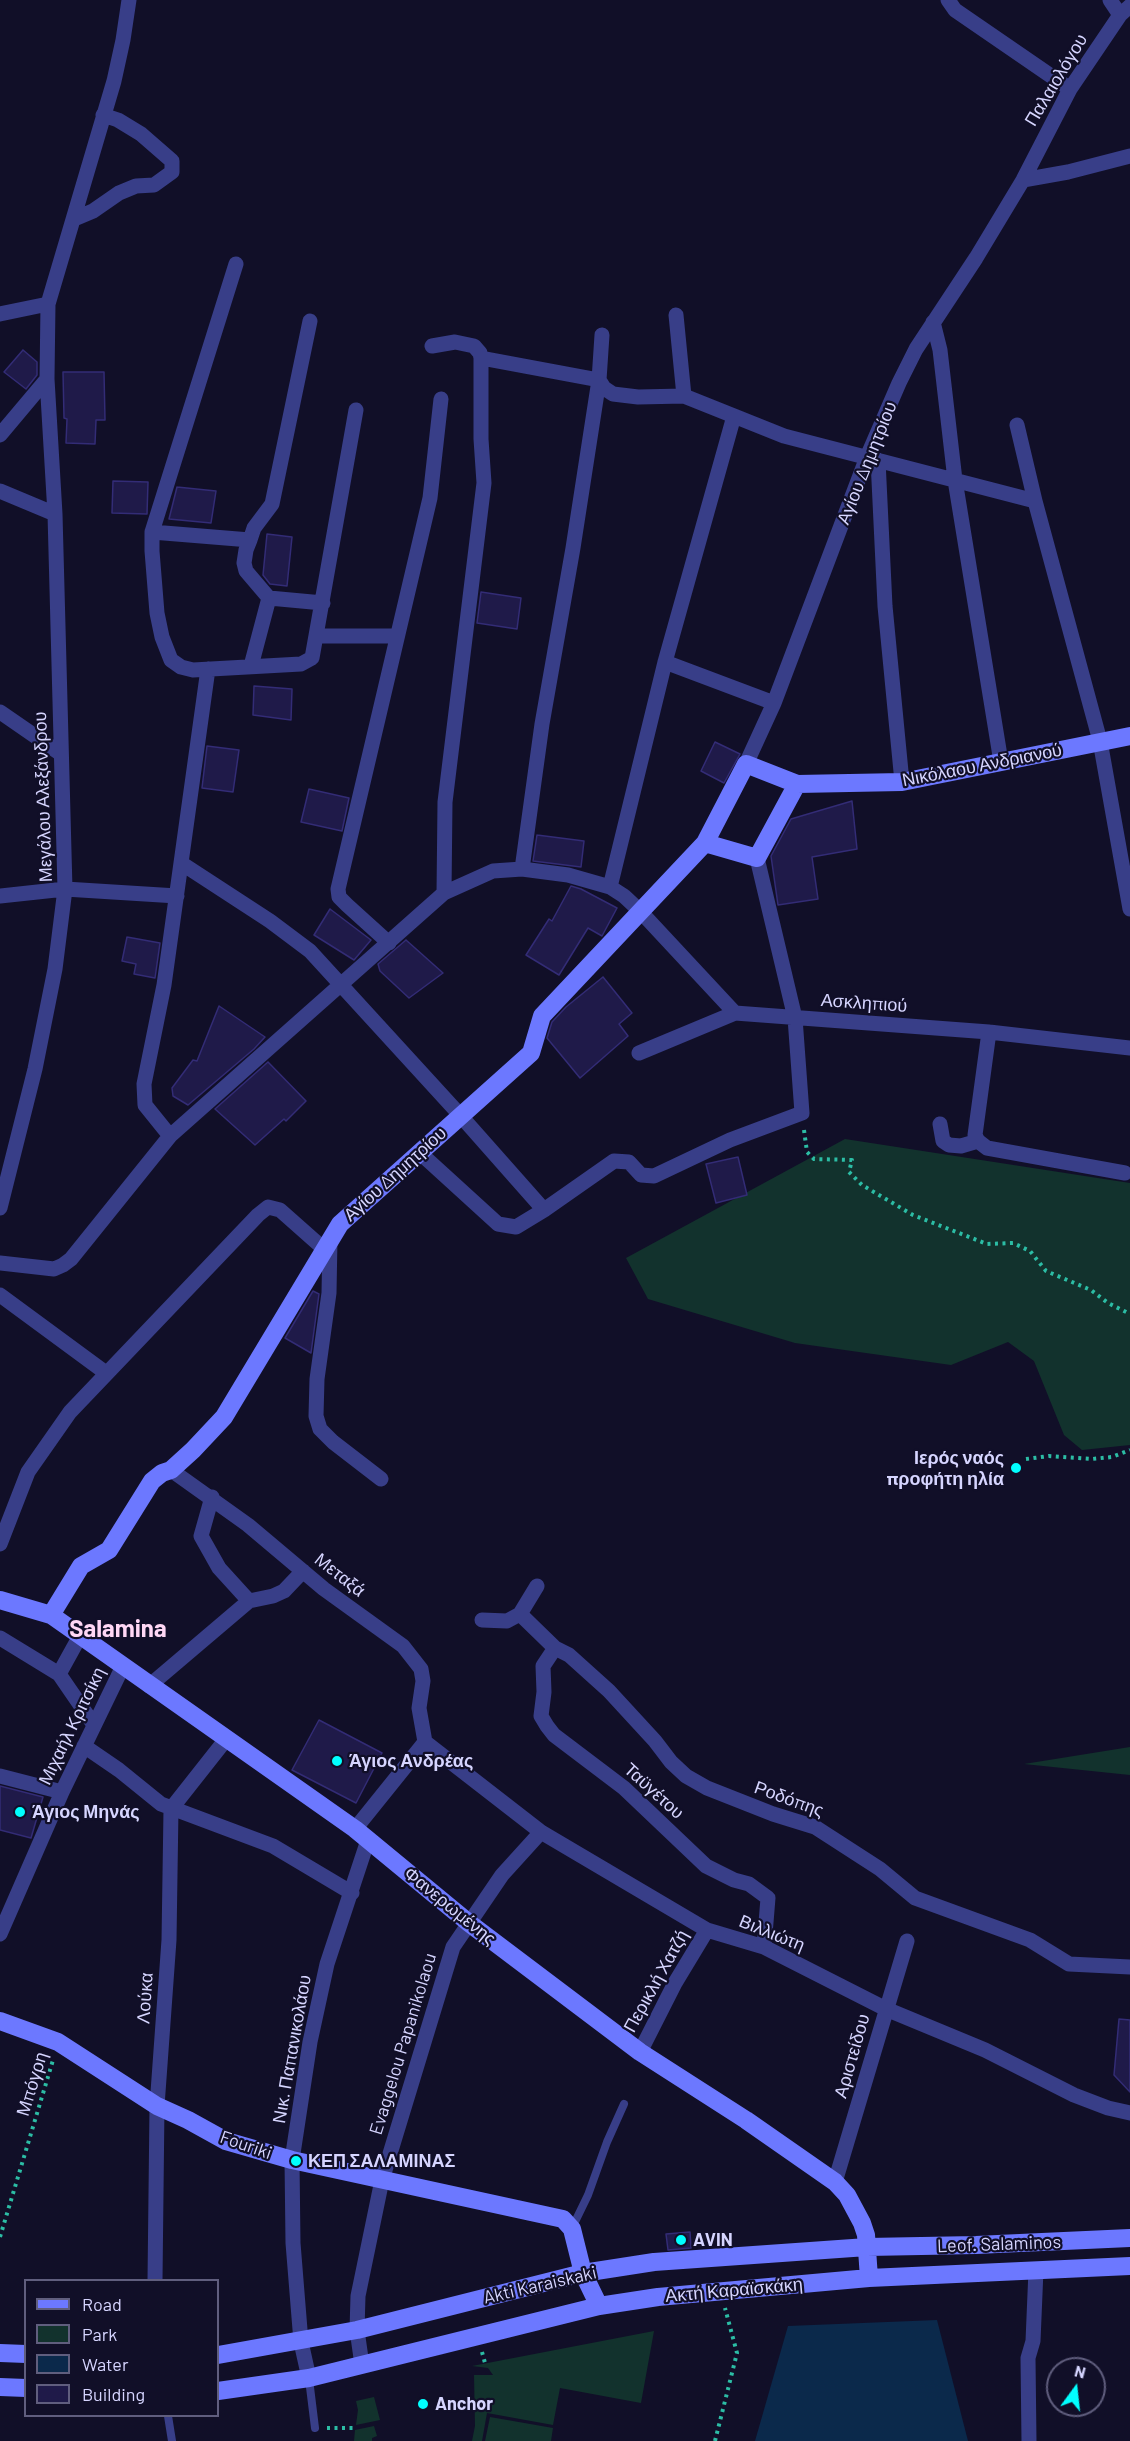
<!DOCTYPE html>
<html>
<head>
<meta charset="utf-8">
<style>
	body { margin:0 }
	#map { position:relative; width:1130px; height:2441px; overflow:hidden; background:#110f28; font-family:Barlow,sans-serif }
	canvas { display:block }
	.legend { position:absolute; left:24px; top:2279px; width:195px; height:138px; box-sizing:border-box; background:#110f28; border:2px solid #605e7e; margin:0; padding:8px 10px; list-style:none; font-size:18px; color:#d6d5ff }
	.legend li { display:flex; align-items:center; gap:12px; height:30px }
	.legend b { width:30px; border:2px solid #605e7e }
	.north { position:absolute; left:1046px; top:2357px; width:60px; height:60px; box-sizing:border-box; background:#110f28; border:2px solid #605e7e; border-radius:50%; rotate:15deg; font-size:16px; font-weight:700; line-height:24px; text-align:center; color:#d6d5ff }
	.north::after { content:''; display:block; margin:auto; width:21px; height:27px; background:#01ffff; clip-path:polygon(50% 0,100% 100%,50% 72%,0 100%) }
</style>
</head>
<body>
<div id="map">
<canvas width="1130" height="2441"></canvas>
<ul class="legend">
<li><b style="height:8px;background:#6c78ff"></b>Road</li>
<li><b style="height:16px;background:#12322d"></b>Park</li>
<li><b style="height:16px;background:#0b294b"></b>Water</li>
<li><b style="height:16px;background:#1f1a49"></b>Building</li>
</ul>
<div class="north">N</div>
</div>
<script>
const g = document.querySelector('canvas').getContext('2d');
g.lineJoin = 'round';
function fillPath(path, color) { g.fillStyle = color; g.fill(path, 'evenodd'); }
const toPath = rows => new Path2D(rows.map(r => 'M' + r).join(''));
function trace(path, color, width, dash) { g.strokeStyle = color; g.lineWidth = width; g.lineCap = dash ? 'butt' : 'round'; g.setLineDash(dash || []); g.stroke(path); }
function write(font, color, halo, rows, align = 'center') {
  g.font = font + ' Barlow,sans-serif'; g.lineWidth = 4.5; g.setLineDash([]); g.textBaseline = 'middle'; g.strokeStyle = halo; g.fillStyle = color; for (const [text, x, y, turn = 0] of rows) {
    g.save(); g.translate(x, y); g.rotate((+turn || 0) * Math.PI / 180); g.textAlign = isNaN(turn) ? turn : align; if (halo) g.strokeText(text, 0, 0); g.fillText(text, 0, 0); g.restore();
  }
}
fillPath(toPath([
	[845,1139,1130,1183,1130,1445,1082,1450,1064,1435,1034,1361,1008,1342,951,1365,795,1343,648,1299,626,1258],
	[1130,1747,1130,1775,1024,1764],
	[654,2331,641,2403,560,2388,553,2425,487,2413,482,2441,472,2441,475,2426,474,2375,493,2375,488,2368,472,2366],
	[374,2397,380,2420,356,2425,358,2410,356,2401],
	[490,2417,553,2428,551,2441,485,2441],
	[374,2426,377,2436,372,2438,372,2441,354,2441,355,2430]
]), '#12322d');
fillPath(toPath([
	[937,2320,968,2441,755,2441,788,2326]
]), '#0b294b');
const building = toPath([
	[23,350,37,362,37,375,26,389,4,372,23,350],
	[63,372,104,372,105,420,96,420,95,444,66,443,67,419,64,418,63,372],
	[113,481,148,482,147,514,112,513,113,481],
	[177,487,216,491,211,523,169,519,177,487],
	[267,534,292,537,287,586,270,584,263,575,267,534],
	[481,592,521,598,517,629,477,623,481,592],
	[254,686,292,689,291,720,253,715,254,686],
	[715,742,740,754,724,783,701,771,715,742],
	[207,746,239,750,233,792,202,788,207,746],
	[309,789,349,798,342,831,301,822,309,789],
	[852,801,857,849,812,857,818,899,778,905,771,856,791,819,852,801],
	[537,835,584,841,581,867,533,861,537,835],
	[571,886,581,889,617,908,602,936,588,928,559,975,526,955,549,919,552,921,571,886],
	[330,909,371,940,354,960,314,935,330,909],
	[127,937,160,943,155,978,134,974,136,964,122,961,127,937],
	[406,940,443,973,409,998,380,971,378,964,406,940],
	[603,977,632,1013,619,1024,628,1036,580,1078,547,1038,552,1022,566,1007,603,977],
	[219,1006,265,1037,254,1049,188,1105,173,1096,172,1088,193,1060,197,1061,219,1006],
	[268,1062,306,1101,286,1121,284,1119,255,1145,215,1109,268,1062],
	[738,1157,747,1195,716,1203,706,1164,738,1157],
	[313,1291,319,1294,311,1353,285,1338,313,1291],
	[319,1720,382,1753,356,1803,292,1770,319,1720],
	[0,1786,43,1797,31,1838,0,1830,0,1786],
	[1119,2019,1130,2020,1130,2092,1114,2075,1119,2019],
	[690,2232,691,2248,668,2250,666,2234,690,2232]
]);
fillPath(building, '#1f1a49');
trace(building, '#332c76', 1.5);
trace(toPath([
	[804,1130,807,1152,814,1159,852,1160,849,1172,862,1185,913,1215,987,1244,1013,1243,1030,1251,1046,1271,1091,1290,1108,1303,1130,1314],
	[1026,1459,1049,1456,1092,1459,1112,1457,1130,1450],
	[0,2237,53,2060],
	[482,2352,485,2363],
	[327,2428,356,2428],
	[715,2441,737,2353,725,2308]
]), '#2cbda5', 4, [3, 4.5]);
trace(toPath([
	[572,2228,588,2195,607,2142,624,2104],
	[309,2379,315,2428],
	[168,2416,172,2441]
]), '#383e88', 8);
trace(toPath([
	[948,0,955,10,1070,89],
	[1110,0,1120,15],
	[1023,180,1068,172,1130,156],
	[74,219,93,211,119,193,136,186,154,185,172,172,172,161,141,134,118,120,103,115],
	[236,264,152,532,152,551,157,613,162,637,171,660,181,667,193,670,301,664,312,658,356,410],
	[0,314,48,304],
	[676,315,684,396],
	[933,322,940,350,955,480,1001,762],
	[432,346,455,342,474,346,480,353,481,358,599,380,604,388,613,394,638,397,684,396,784,436,1035,501],
	[1017,425,1035,501,1100,741,1130,909],
	[0,435,47,379],
	[878,460,885,606,902,782],
	[0,491,55,514],
	[152,532,250,540,254,528,272,504,310,321],
	[250,540,246,550,244,563,246,571,269,598,323,603],
	[318,636,396,636],
	[665,662,774,703],
	[251,666,269,598],
	[0,712,61,754],
	[746,764,774,703,867,457,899,383,916,349,976,258,1023,180,1070,89,1120,15,1130,6],
	[181,863,270,921,310,951,460,1115,544,1210],
	[522,869,542,724,573,548,599,380,602,335],
	[610,887,665,662,734,416],
	[444,893,445,802,484,483,481,439,481,358],
	[0,896,65,889,177,896],
	[389,943,347,905,339,897,338,889,430,498,441,399],
	[989,1032,975,1135,978,1141,987,1148,1125,1173],
	[639,1053,735,1013],
	[940,1124,943,1141,949,1145,961,1146,978,1141],
	[170,1136,145,1105,144,1084,164,985,208,669],
	[419,1152,498,1224,516,1227,544,1210,614,1161,629,1162,641,1175,654,1176,730,1140,802,1113,795,1018,757,858],
	[0,1208,35,1069,55,969,65,889,55,514,47,379,48,304,114,81,123,40,129,0],
	[330,1239,329,1293,317,1379,316,1416,320,1429,333,1442,381,1479],
	[0,1263,54,1269,63,1265,71,1259,170,1136,444,893,493,871,522,869,568,875,610,887,624,896,640,911,735,1013,989,1032,1130,1048],
	[0,1295,106,1373],
	[171,1470,248,1525,324,1589,403,1646,421,1669,423,1681,419,1708,425,1742],
	[212,1497,201,1536,219,1568,249,1601],
	[0,1544,28,1472,70,1412,258,1215,268,1207,280,1210,324,1249],
	[520,1614,537,1586],
	[482,1620,507,1621,520,1614,555,1648,569,1655,609,1691,655,1741,671,1762,686,1776,707,1788,773,1814,815,1827,880,1869,915,1898,1030,1940,1069,1964,1130,1967],
	[0,1638,59,1674,94,1725],
	[555,1648,543,1666,544,1692,541,1716,547,1726,554,1735,624,1788,706,1866,734,1880,749,1884,768,1898,764,1947],
	[59,1674,80,1636],
	[149,1686,249,1601,273,1596,284,1591,303,1571],
	[425,1742,541,1832,707,1930,764,1947,886,2009,985,2050,1074,2095,1108,2108,1130,2113],
	[84,1746,119,1770,161,1804,273,1846,352,1893],
	[0,1776,62,1792],
	[355,1829,425,1742],
	[0,1934,62,1792,123,1666],
	[640,2052,675,1983,707,1930],
	[835,2182,907,1941],
	[155,2280,157,2106,169,1940,171,1809,227,1738],
	[362,2365,357,2330,358,2296,382,2180,453,1947,502,1875,541,1832],
	[309,2378,301,2342,293,2243,292,2160,310,2042,327,1964,368,1840],
	[1029,2441,1028,2358,1033,2341,1036,2270]
]), '#383e88', 15);
trace(toPath([
	[705,843,757,858,797,784],
	[0,1600,51,1615,355,1829,469,1923,640,2052,746,2120,835,2182,847,2195,862,2223,866,2235,869,2278],
	[51,1615,81,1566,109,1550,152,1481,162,1473,171,1470,193,1450,224,1417,340,1224,531,1053,542,1016,705,843,746,764,797,784,902,782,1130,736],
	[0,2021,58,2042,157,2106,188,2120,226,2141,292,2160,563,2219,572,2229,583,2273,599,2306],
	[0,2353,26,2354],
	[218,2355,357,2330,583,2273,654,2262,867,2247,976,2245,1130,2238],
	[0,2387,26,2388],
	[218,2391,309,2378,599,2306,658,2297,869,2278,1130,2266]
]), '#6c78ff', 18);
for (const [x, y, r, color] of [
	[1016,1468,6,"#01ffff"],
	[337,1761,6,"#01ffff"],
	[20,1812,6,"#01ffff"],
	[296,2161,6,"#01ffff"],
	[681,2240,6,"#01ffff"],
	[423,2404,6,"#01ffff"]
]) { const dot = new Path2D(); dot.arc(x, y, r, 0, 2 * Math.PI); g.fillStyle = color; g.fill(dot); trace(dot, '#110f28', 2); }
write('18px', '#d6d5ff', '#110f28', [
	["Παλαιολόγου",1056,80,-59],
	["Αγίου Δημητρίου",867,463,-68],
	["Νικόλαου Ανδριανού",982,765,-11],
	["Μεγάλου Αλεξάνδρου",43,797,-92],
	["Ασκληπιού",864,1003,4],
	["Αγίου Δημητρίου",395,1174,-42],
	["Μεταξά",340,1575,38],
	["Μιχαήλ Κριτσίκη",72,1726,-64],
	["Ταϋγέτου",654,1791,42],
	["Ροδόπης",789,1799,20],
	["Φανερωμένης",450,1906,39],
	["Βιλλιώτη",772,1933,22],
	["Περικλή Χατζή",656,1981,-61],
	["Λούκα",145,1998,-86],
	["Evaggelou Papanikolaou",403,2044,-73],
	["Νικ. Παπανικολάου",292,2049,-80],
	["Αριστείδου",852,2056,-74],
	["Μπόγρη",32,2084,-73],
	["Fouriki",246,2145,19],
	["Leof. Salaminos",999,2244,-2],
	["Akti Karaiskaki",540,2285,-13],
	["Ακτή Καραϊσκάκη",734,2290,-5]
]);
write('bold 18px', '#d6d5ff', '#110f28', [
	["Ιερός ναός",1004,1458,"right"],
	["προφήτη ηλία",1004,1479,"right"],
	["Άγιος Ανδρέας",349,1761],
	["Άγιος Μηνάς",32,1812],
	["ΚΕΠ ΣΑΛΑΜΙΝΑΣ",308,2161],
	["AVIN",693,2240],
	["Anchor",435,2404]
], 'left');
write('bold 24px', '#ffd7f5', '#110f28', [
	["Salamina",118,1629]
]);
</script>
</body>
</html>
